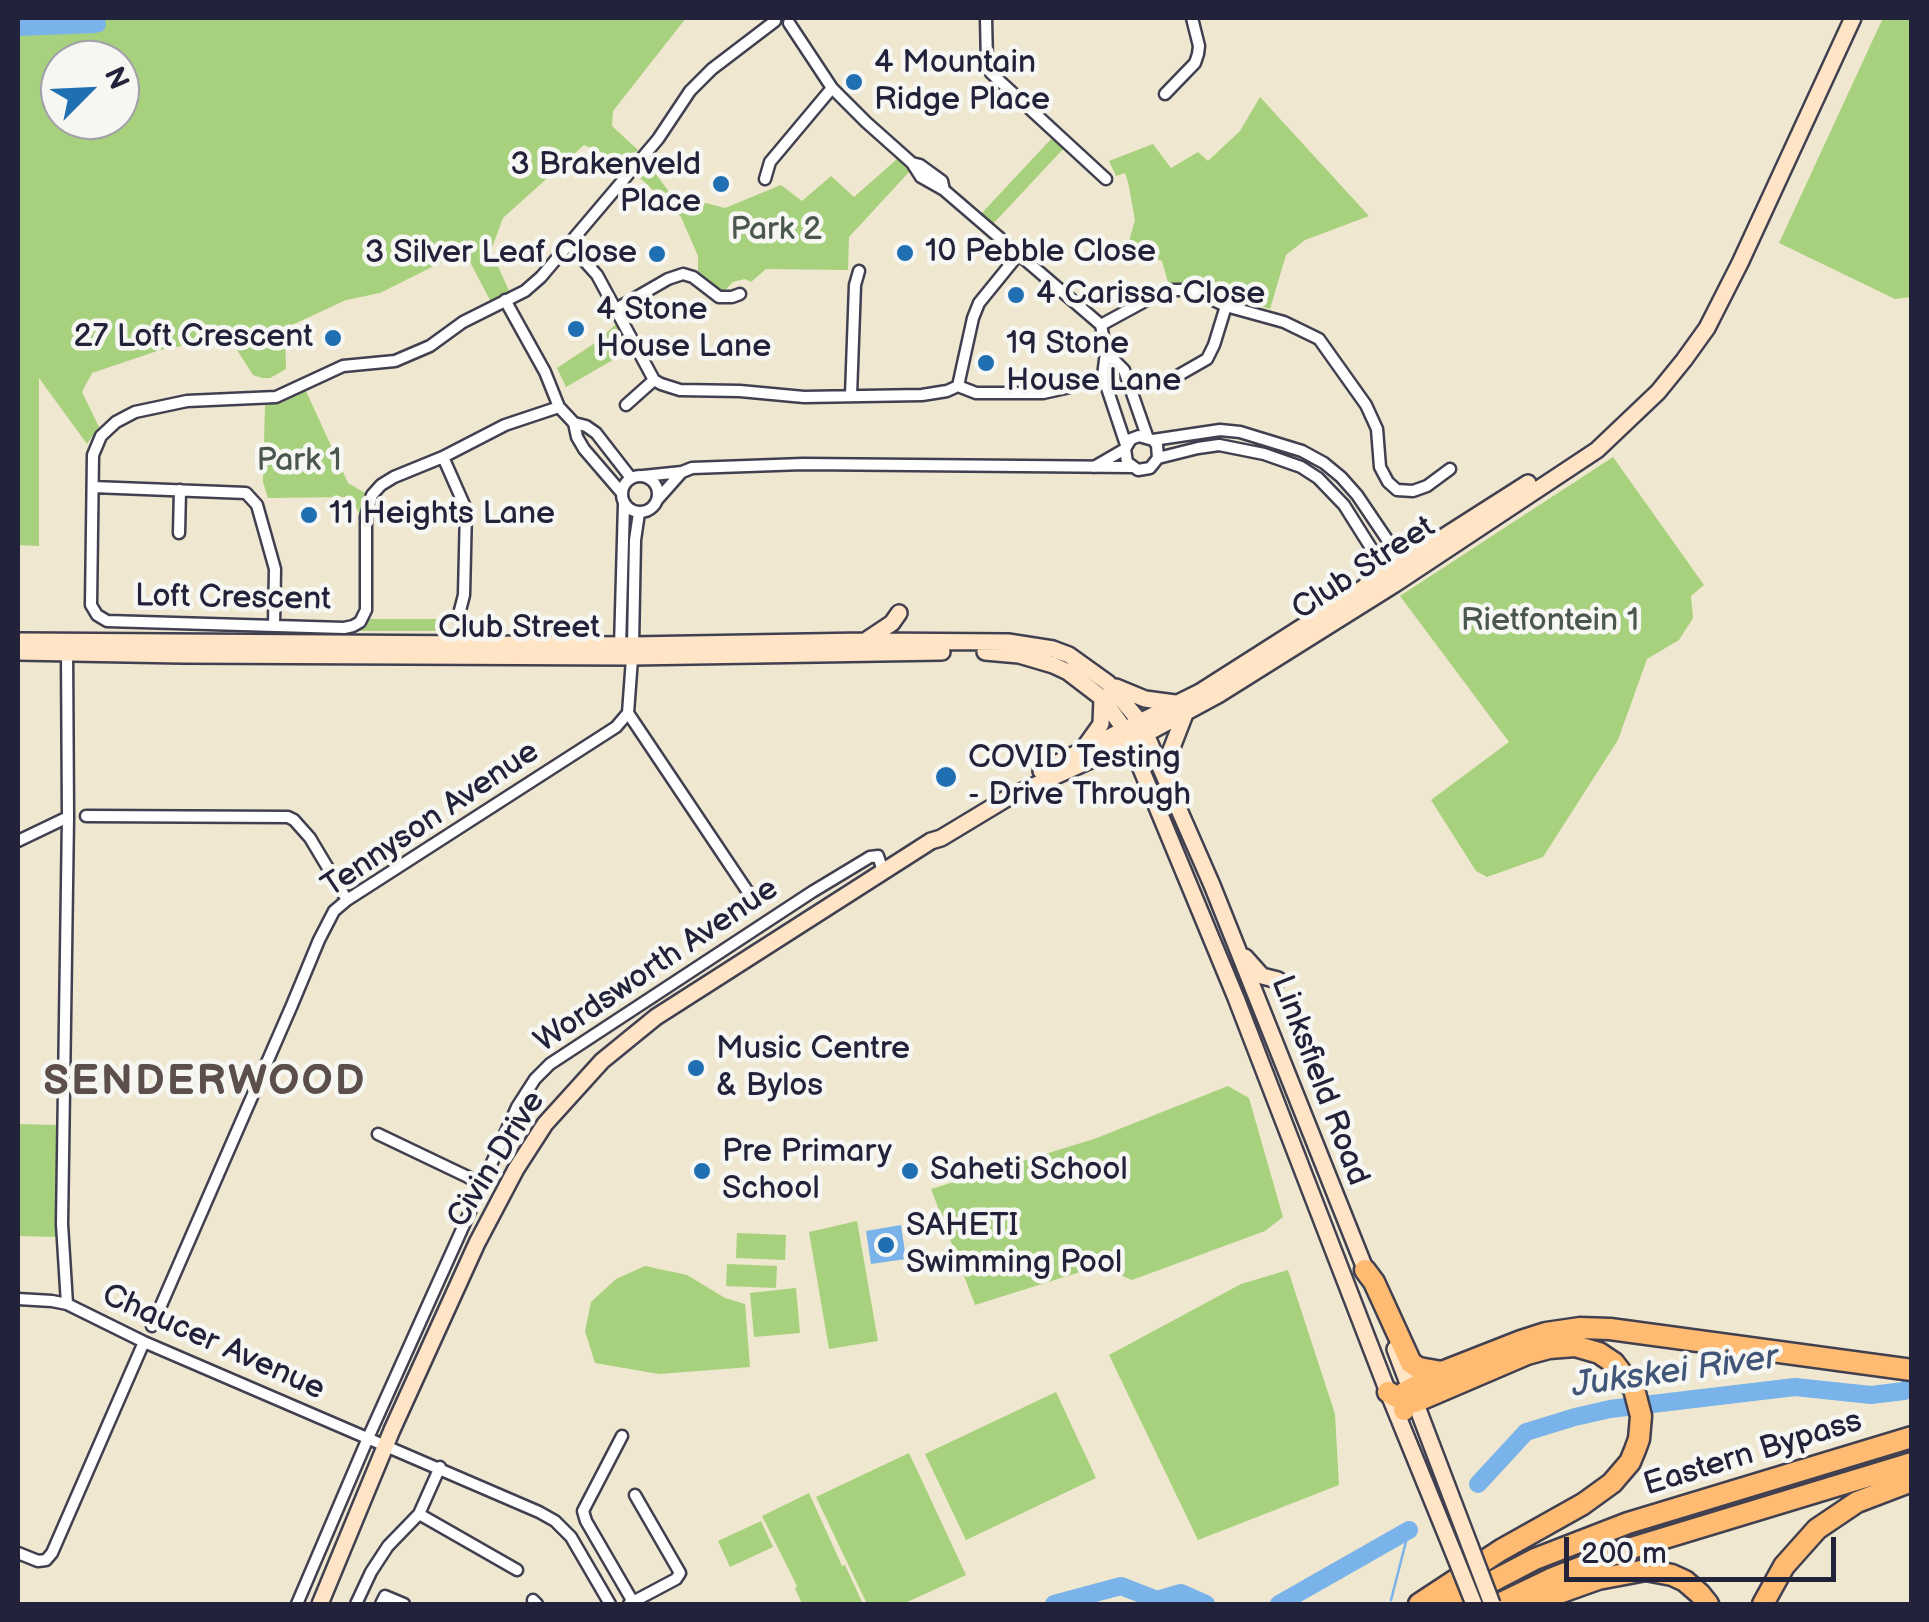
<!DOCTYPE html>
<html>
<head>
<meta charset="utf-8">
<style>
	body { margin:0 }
	#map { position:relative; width:1929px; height:1622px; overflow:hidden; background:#efe7cf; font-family:"Balsamiq Sans",sans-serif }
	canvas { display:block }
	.frame { position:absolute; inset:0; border:20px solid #22223b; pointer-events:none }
	.north { position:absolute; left:40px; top:40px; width:100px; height:100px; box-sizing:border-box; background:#f6f6f2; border:2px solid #a1a1a9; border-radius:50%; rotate:66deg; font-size:28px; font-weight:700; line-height:40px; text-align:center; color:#22223b }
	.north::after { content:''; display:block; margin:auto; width:35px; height:45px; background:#1f6fb2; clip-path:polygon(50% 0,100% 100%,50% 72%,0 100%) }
	.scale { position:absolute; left:1564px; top:1537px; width:272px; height:45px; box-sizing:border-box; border:5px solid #22223b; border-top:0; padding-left:12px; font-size:30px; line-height:35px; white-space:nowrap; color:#22223b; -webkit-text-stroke:8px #f6f6f2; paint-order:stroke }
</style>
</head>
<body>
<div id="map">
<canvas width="1929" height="1622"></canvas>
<div class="frame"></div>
<div class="north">N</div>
<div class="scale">200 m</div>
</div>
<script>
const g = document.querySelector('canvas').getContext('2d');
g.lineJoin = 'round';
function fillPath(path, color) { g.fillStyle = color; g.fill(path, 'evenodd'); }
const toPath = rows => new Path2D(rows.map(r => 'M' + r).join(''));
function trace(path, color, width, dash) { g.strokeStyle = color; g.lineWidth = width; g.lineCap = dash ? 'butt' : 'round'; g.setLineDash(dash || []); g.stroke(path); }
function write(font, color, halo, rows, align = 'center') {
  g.font = font + ' "Balsamiq Sans",sans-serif'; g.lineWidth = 9; g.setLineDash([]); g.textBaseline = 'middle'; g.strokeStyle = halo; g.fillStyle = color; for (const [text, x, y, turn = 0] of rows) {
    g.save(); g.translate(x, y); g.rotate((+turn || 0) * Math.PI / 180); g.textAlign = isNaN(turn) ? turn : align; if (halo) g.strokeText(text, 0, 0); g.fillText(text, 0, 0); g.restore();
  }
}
fillPath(toPath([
	[18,18,686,18,613,111,612,126,638,150,626,163,584,145,503,218,491,250,509,291,491,302,470,262,446,260,380,293,346,300,292,325,285,334,286,369,270,378,262,378,253,375,237,350,228,344,203,342,160,350,92,373,82,392,99,427,87,444,39,378,39,546,18,545],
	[60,60,120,60,120,120,60,120],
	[1883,18,1912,18,1911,297,1895,299,1779,243],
	[1260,97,1369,216,1305,240,1286,255,1270,309,1193,285,1169,286,1162,261,1127,248,1135,220,1128,182,1125,173,1116,176,1109,161,1153,144,1171,168,1198,152,1208,161,1240,131],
	[1053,137,1064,148,992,225,980,215],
	[897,159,910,171,849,237,848,270,766,269,751,282,745,279,733,282,723,292,712,286,698,272,698,256,681,217,637,175,645,160,671,194,725,208,781,185,802,201,831,176,854,197],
	[616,324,632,349,566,387,557,368,595,343],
	[306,391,348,483,365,493,360,515,351,497,268,498,263,482,265,405,281,403],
	[1613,457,1704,585,1691,596,1693,618,1679,640,1647,659,1618,740,1543,857,1487,877,1476,871,1431,800,1509,742,1400,596],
	[367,619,442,619,445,631,355,631],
	[1228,1086,1249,1098,1283,1217,1265,1231,1132,1280,1104,1268,1113,1257,1077,1273,975,1305,931,1189,1094,1139],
	[18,1124,59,1125,57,1237,18,1236],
	[857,1221,878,1341,829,1349,809,1232],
	[737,1233,786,1235,785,1260,736,1258],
	[727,1264,777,1266,776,1288,726,1286],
	[645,1266,687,1275,725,1298,745,1304,750,1367,659,1374,595,1363,585,1331,591,1302,616,1279],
	[1288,1270,1335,1414,1339,1485,1198,1540,1109,1355,1241,1284],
	[796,1288,800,1333,754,1337,750,1293],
	[1056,1392,1096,1478,966,1540,925,1454],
	[909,1453,966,1575,903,1604,867,1604,816,1497],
	[809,1493,842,1566,845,1565,863,1604,802,1604,795,1588,797,1586,762,1516],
	[761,1521,773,1547,730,1567,718,1541]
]), '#a7d17d');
fillPath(toPath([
	[18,18,105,18,106,26,103,31,96,33,18,36],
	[901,1225,906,1259,871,1264,866,1231]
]), '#79b3ea');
trace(toPath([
	[1391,1600,1409,1530]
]), '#79b3ea', 2.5);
trace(toPath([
	[1478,1484,1526,1432,1575,1417,1610,1409,1795,1387,1871,1395,1904,1391,1912,1385],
	[1054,1604,1121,1586,1157,1600,1181,1593,1206,1604],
	[1279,1604,1409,1530]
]), '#79b3ea', 18);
const minor = toPath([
	[986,18,987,64,991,73,1106,179],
	[789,23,832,88,866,122,912,163,921,177,944,190,1101,325,1106,352,1103,376,1126,445],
	[1165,94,1195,63,1198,54,1199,46,1192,18],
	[912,163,920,165,942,181,944,190],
	[765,179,770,162,832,88],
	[570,245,597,275,654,380,661,384,680,390,740,391,804,397,922,395,947,391,958,386],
	[505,300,545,372,559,407,574,423,577,437,584,449,621,492],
	[616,309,668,279,683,274,693,277,719,297,732,297,740,294],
	[1101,325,1156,295,1171,290,1183,290,1198,293,1226,306,1284,322,1319,339,1366,405,1377,429,1380,467,1388,482,1397,490,1413,491,1427,486,1450,469],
	[1106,352,1124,370,1147,436],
	[1179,375,1207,359,1214,345,1226,306],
	[958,386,973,318,979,303,1018,255],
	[958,386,976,393,1043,393,1070,387],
	[851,395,855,285,859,271],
	[626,405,654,380],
	[559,407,505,425,443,457,394,477,381,485,372,495,366,517,366,610,360,622,353,626,344,628,107,621,97,615,91,605,93,455,101,436,116,422,135,412,187,401,276,397,343,366,395,361,430,346,463,322,525,291,541,277,658,139,690,91,712,69,775,21],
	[574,423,586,426,596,433,631,478],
	[1153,440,1220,430,1240,432,1302,451,1324,463,1341,477,1357,495,1405,566],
	[443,457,466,509,464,595,458,618],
	[1158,458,1198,448,1219,445,1264,454,1301,467,1318,478,1344,505,1378,559],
	[1094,467,1125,449,1131,439,1139,436,1153,440,1157,445,1158,458,1150,468,1138,470,1127,462,1125,449],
	'622 494a18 18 0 1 1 36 0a18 18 0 1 1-36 0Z',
	[643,476,682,472,692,468,803,464,1132,467],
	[93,487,246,493,257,505,275,569,274,626],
	[657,500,681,473],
	[639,513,635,540,633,645,628,713,750,895],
	[179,533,180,490],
	[620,647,624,504],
	[67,651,68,817,62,1224,67,1304],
	[86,816,288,817,294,820,310,838,347,900],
	[18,841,68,817],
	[378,1134,468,1177,483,1186],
	[18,1299,52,1301,67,1304,144,1342,539,1512,555,1521,571,1537,610,1604],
	[152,1326,292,1005,319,940,334,911,347,900,616,727,628,713],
	[622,1436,583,1511,586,1521,633,1602],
	[419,1514,517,1570],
	[18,1553,38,1561,46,1560,52,1553,144,1342],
	[533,1600,537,1604],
	[297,1604,368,1438,517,1107,535,1079,550,1064,812,892,870,857,878,856,883,871],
	[356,1604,371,1572,388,1546,419,1514,440,1467],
	[381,1604,385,1596,404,1604],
	[629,1604,676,1579,680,1573,635,1495]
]);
const secondary = toPath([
	[1366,586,1375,568,1375,555],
	[18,641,633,645,865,641,1008,642,1053,649,1069,655,1108,683,1141,723,1212,885,1368,1276],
	[865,641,892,623,899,613],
	[18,652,182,655,632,657,942,652],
	[985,652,1019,655,1053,665,1068,672,1102,698,1125,730,1236,998,1388,1392,1454,1554],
	[1116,687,1145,699,1175,703],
	[1086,745,1101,724,1102,698],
	[1041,771,1200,692,1528,483],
	[1168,776,1171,750,1185,714],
	[1245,957,1262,976,1278,980],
	[1395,1349,1470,1546],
	[320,1604,392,1430,477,1243,516,1169,545,1124,602,1061,656,1017,931,841,941,838,1009,797,1131,742,1218,695,1395,584,1597,450,1658,392,1684,360,1707,328,1740,263,1853,18]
]);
const motorway = toPath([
	[1365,1270,1374,1282,1411,1363,1419,1368,1442,1372],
	[1388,1392,1404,1401,1415,1402,1527,1354,1549,1348,1575,1346,1599,1353,1614,1363,1634,1389,1641,1416,1639,1439,1635,1450,1630,1462,1612,1483,1583,1504,1501,1550,1419,1604],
	[1404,1410,1405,1392,1442,1372,1521,1341,1546,1333,1580,1328,1610,1329,1912,1370],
	[1449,1604,1535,1559,1628,1523,1912,1437],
	[1499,1604,1553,1578,1625,1550,1912,1463],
	[1528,1604,1598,1579,1646,1570,1672,1575,1685,1581,1700,1594,1708,1604],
	[1763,1604,1784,1566,1817,1529,1857,1502,1912,1481]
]);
trace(minor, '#414051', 15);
trace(secondary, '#414051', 20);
trace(motorway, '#414051', 25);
trace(minor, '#fff', 10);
trace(secondary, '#ffe4c6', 15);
trace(motorway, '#ffbb71', 20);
const secondaryBridge = toPath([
	[1470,1546,1492,1604],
	[1454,1554,1474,1604]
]);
trace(secondaryBridge, '#414051', 20, []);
trace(secondaryBridge, '#ffe4c6', 15);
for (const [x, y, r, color] of [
	[854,82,10,"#1f6fb2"],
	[721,184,10,"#1f6fb2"],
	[905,253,10,"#1f6fb2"],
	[657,254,10,"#1f6fb2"],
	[1016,295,10,"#1f6fb2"],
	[576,329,10,"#1f6fb2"],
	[333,338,10,"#1f6fb2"],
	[986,363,10,"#1f6fb2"],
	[309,515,10,"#1f6fb2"],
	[946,777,12,"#1f6fb2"],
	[696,1068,10,"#1f6fb2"],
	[702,1171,10,"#1f6fb2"],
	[910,1171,10,"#1f6fb2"],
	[886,1245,10,"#1f6fb2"]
]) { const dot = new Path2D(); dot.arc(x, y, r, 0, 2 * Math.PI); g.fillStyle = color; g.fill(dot); trace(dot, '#f6f6f2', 4); }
write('32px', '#22223b', '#f6f6f2', [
	["4 Mountain",874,64],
	["Ridge Place",874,101],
	["3 Brakenveld",701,166,"right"],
	["Place",701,203,"right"],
	["10 Pebble Close",925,253],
	["3 Silver Leaf Close",637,254,"right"],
	["4 Carissa Close",1036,295],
	["4 Stone",596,311],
	["House Lane",596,348],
	["27 Loft Crescent",313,338,"right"],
	["19 Stone",1006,345],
	["House Lane",1006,382],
	["11 Heights Lane",329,515],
	["COVID Testing",968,759],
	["- Drive Through",968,796],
	["Music Centre",716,1050],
	["& Bylos",716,1087],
	["Pre Primary",722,1153],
	["School",722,1190],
	["Saheti School",930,1171],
	["SAHETI",906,1227],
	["Swimming Pool",906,1264]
], 'left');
write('32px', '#4a574f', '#f6f6f2', [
	["Park 2",776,231],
	["Park 1",299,462],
	["Rietfontein 1",1550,622]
]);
write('32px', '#22223b', '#f6f6f2', [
	["Club Street",1364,569,-33],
	["Loft Crescent",233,599,1],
	["Club Street",519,629],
	["Tennyson Avenue",431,820,-34],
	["Wordsworth Avenue",657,966,-34],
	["Linksfield Road",1319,1081,69],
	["Civin Drive",497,1160,-58],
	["Chaucer Avenue",213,1343,24],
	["Eastern Bypass",1753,1454,-17]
]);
write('italic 35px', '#405578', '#f6f6f2', [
	["Jukskei River",1675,1373,-8]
]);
g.letterSpacing = '2.5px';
write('bold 42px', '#5c4e4a', '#f6f6f2', [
	["SENDERWOOD",205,1083]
]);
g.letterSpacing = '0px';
</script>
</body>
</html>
